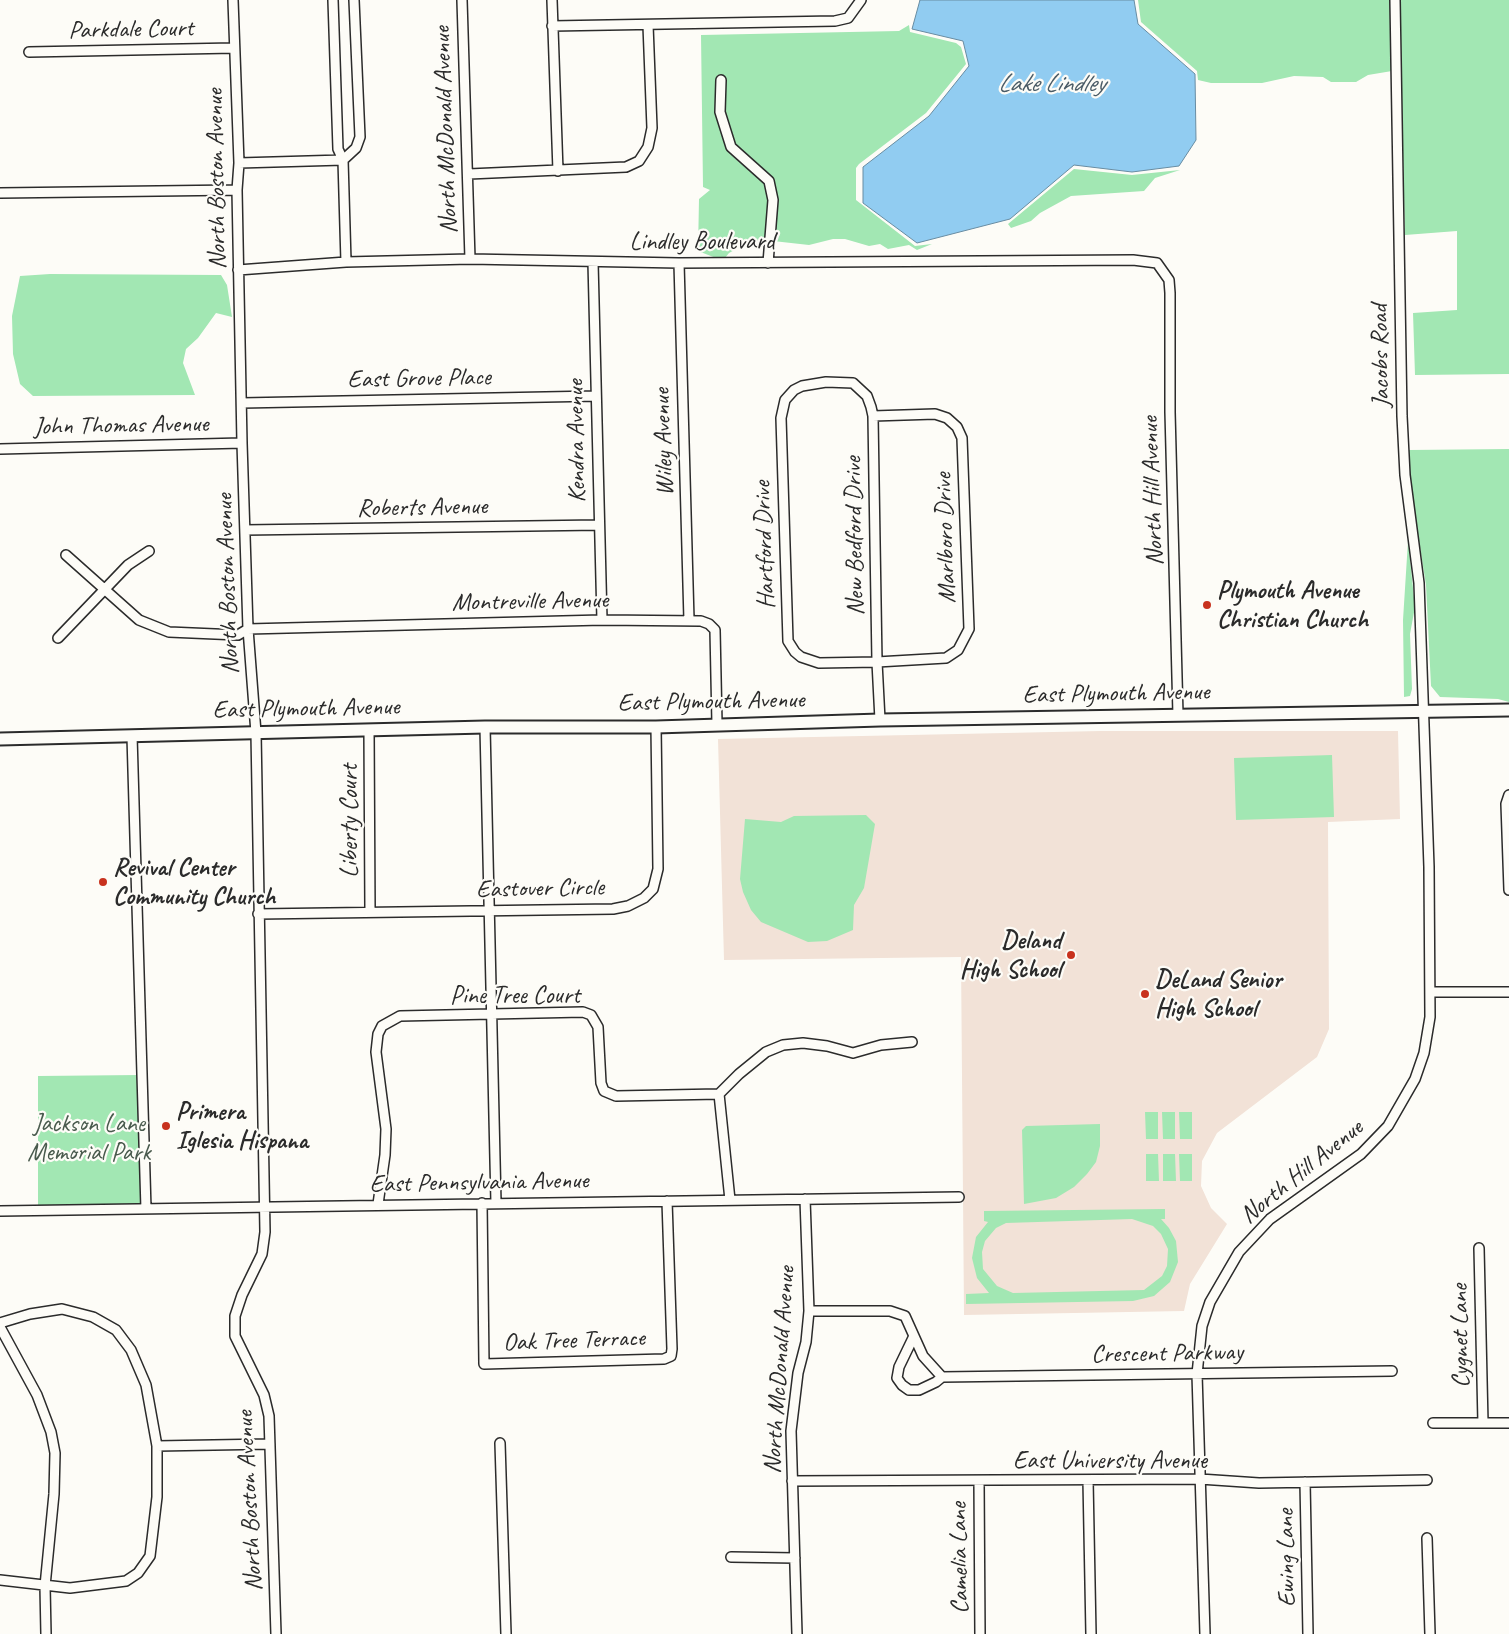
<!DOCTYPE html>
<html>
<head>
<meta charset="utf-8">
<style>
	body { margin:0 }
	canvas { display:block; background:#fdfcf7 }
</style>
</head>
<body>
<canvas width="1509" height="1634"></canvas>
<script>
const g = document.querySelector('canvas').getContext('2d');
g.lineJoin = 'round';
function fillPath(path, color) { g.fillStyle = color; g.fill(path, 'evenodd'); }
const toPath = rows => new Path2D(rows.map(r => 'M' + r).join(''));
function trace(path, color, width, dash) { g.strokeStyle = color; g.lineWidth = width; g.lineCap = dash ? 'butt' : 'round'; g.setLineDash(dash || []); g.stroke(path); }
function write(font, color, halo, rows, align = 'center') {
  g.font = font + ' Caveat,sans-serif'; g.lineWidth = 4.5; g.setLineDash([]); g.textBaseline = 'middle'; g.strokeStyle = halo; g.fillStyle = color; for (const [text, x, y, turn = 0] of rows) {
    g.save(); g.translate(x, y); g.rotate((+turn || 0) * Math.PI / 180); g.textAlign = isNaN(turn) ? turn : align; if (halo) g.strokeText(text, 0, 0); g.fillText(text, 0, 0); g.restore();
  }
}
fillPath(toPath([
	[1101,731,1398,731,1400,819,1328,822,1329,1029,1317,1057,1217,1133,1202,1161,1201,1186,1211,1208,1227,1224,1190,1284,1184,1311,964,1315,961,957,724,960,718,739]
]), '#f2e2d7');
fillPath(toPath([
	[1138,0,1391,0,1392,71,1368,75,1356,82,1331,82,1323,77,1294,76,1262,83,1211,83,1198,80,1197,71,1141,22],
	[1399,0,1509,0,1509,374,1415,375,1413,313,1457,310,1457,231,1405,235],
	[909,25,910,32,956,43,961,47,966,64,926,113,859,164,856,168,856,200,915,246,932,244,917,250,909,245,888,249,880,244,869,246,845,239,833,239,809,245,773,241,777,199,772,178,734,144,724,112,725,76,717,75,716,114,724,140,728,149,737,160,765,183,769,201,768,217,765,241,754,241,745,244,729,253,725,258,716,258,698,251,699,199,710,190,703,187,701,35,899,31],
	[1074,169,1132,175,1180,170,1155,178,1144,191,1071,196,1040,213,1031,221,1011,228,1008,224],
	[50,274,221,275,227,285,232,317,216,313,198,338,186,349,183,363,195,395,33,396,20,384,13,354,12,316,20,276],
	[1509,449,1509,702,1498,699,1440,697,1431,686,1426,585,1409,478,1409,450],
	[1408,541,1415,607,1410,634,1412,689,1410,696,1404,697,1403,620],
	[1332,755,1334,817,1236,820,1234,758],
	[866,815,875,824,864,888,854,905,853,930,827,941,808,942,761,922,751,910,743,892,740,879,745,819,781,822,794,816],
	[139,1075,143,1201,139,1206,38,1206,38,1076],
	[1145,1112,1158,1112,1158,1139,1146,1139],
	[1162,1112,1175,1112,1175,1139,1163,1139],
	[1179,1112,1192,1112,1192,1139,1180,1139],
	[1100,1124,1100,1146,1096,1162,1087,1174,1074,1187,1056,1198,1024,1204,1022,1130,1026,1126],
	[1146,1154,1158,1154,1159,1181,1146,1181],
	[1163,1154,1175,1154,1176,1181,1163,1181],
	[1179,1154,1192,1154,1192,1181,1180,1181],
	[1165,1209,1165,1219,1161,1219,1169,1228,1176,1241,1178,1262,1170,1282,1154,1296,1133,1301,966,1304,966,1294,989,1293,977,1278,972,1258,976,1237,988,1222,984,1221,984,1211],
	[1132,1219,1153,1226,1161,1234,1168,1249,1167,1266,1162,1276,1144,1290,1013,1293,997,1286,983,1269,982,1252,985,1241,996,1228,1006,1223]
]), '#a2e7b3');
const water = toPath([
	[920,0,1134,0,1138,24,1195,74,1196,140,1179,166,1132,172,1074,165,1010,219,917,243,863,203,863,167,929,116,969,66,963,41,912,29,920,0]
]);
fillPath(water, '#91ccf1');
trace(water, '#688ca2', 1);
const minor = toPath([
	[233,0,239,163,237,190,242,443,248,629,256,733,265,1232,262,1254,242,1295,235,1316,235,1336,264,1395,269,1416,276,1634],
	[333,0,338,149,343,160,346,262],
	[462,0,470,259],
	[552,0,558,171],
	[552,26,835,21,848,18,861,0],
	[29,52,234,48],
	[721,80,720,112,731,147,769,181,773,200,768,263],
	[343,160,356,148,360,137,354,0],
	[239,163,343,160],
	[469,174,626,167,639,161,648,147,652,128,648,25],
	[0,193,237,190],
	[593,262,602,620],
	[679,263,689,620],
	[238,270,346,262,470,259,679,263,1133,260,1157,263,1169,280,1170,293,1170,412,1178,715],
	[242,403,596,396],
	[873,416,935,414,947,418,957,427,962,438,969,629,958,650,946,658,877,662,819,663,801,657,795,652,788,641,781,418,785,400,794,390,802,386,826,382,853,383,867,396,871,407,873,416,875,542,877,662,880,720],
	[0,449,242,443],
	[245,530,599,525],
	[66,555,139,620,169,632,238,635,248,629,602,620,701,621,709,624,715,630,717,724],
	[58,638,128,565,149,551],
	[485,727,496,1203],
	[369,730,370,912],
	[132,736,146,1209],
	[1509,795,1506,804,1509,890],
	[258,914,613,909,628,906,644,898,653,889,658,869,656,727],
	[1431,992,1509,992],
	[719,1094,739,1074,766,1052,783,1045,803,1043,827,1046,853,1053,881,1045,912,1042],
	[719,1094,730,1200],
	[482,1203,484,1364,664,1359,671,1356,672,1349,667,1201],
	[378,1204,385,1155,386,1129,376,1052,378,1034,382,1026,400,1016,583,1012,591,1015,598,1027,601,1083,604,1091,616,1096,719,1094],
	[0,1211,959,1197],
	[1479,1248,1483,1423],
	[809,1311,890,1311,905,1316,923,1356,942,1377,1392,1371],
	[0,1323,30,1314,62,1309,93,1317,116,1330,131,1350,146,1385,157,1446,157,1497,150,1556,138,1573,126,1581,70,1588,0,1580],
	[0,1327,37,1395,51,1432,55,1453,54,1494,45,1586,46,1634],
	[913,1338,899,1367,897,1378,902,1385,909,1390,919,1390,936,1382,942,1377],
	[1433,1423,1509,1423],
	[500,1443,506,1634],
	[157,1446,270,1444],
	[1088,1480,1091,1634],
	[792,1481,1200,1479,1259,1483,1427,1480],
	[979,1481,980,1634],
	[1305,1482,1308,1634],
	[1427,1538,1430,1634],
	[731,1557,795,1558],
	[797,1634,791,1431,798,1373,806,1342,809,1311,805,1199],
	[1205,1634,1197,1374,1202,1326,1210,1302,1239,1252,1270,1219,1361,1154,1388,1126,1415,1079,1424,1053,1430,1017,1429,867,1419,583,1405,475,1402,416,1395,0]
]);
const major = toPath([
	[0,739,485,727,656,727,880,720,1509,710]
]);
trace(minor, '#2b2b2b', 12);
trace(major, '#2b2b2b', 15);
trace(minor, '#fdfcf7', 9);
trace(major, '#fdfcf7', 11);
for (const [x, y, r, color] of [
	[1207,605,5,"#c8321e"],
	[103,882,5,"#c8321e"],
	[1071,955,5,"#c8321e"],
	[1145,994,5,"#c8321e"],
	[166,1126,5,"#c8321e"]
]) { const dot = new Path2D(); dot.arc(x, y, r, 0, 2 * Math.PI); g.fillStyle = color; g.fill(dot); trace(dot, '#fdfcf7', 2); }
write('25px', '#2b2b2b', '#fdfcf7', [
	["Parkdale Court",131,30,-1],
	["North McDonald Avenue",446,130,-92],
	["North Boston Avenue",217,179,-91],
	["Lindley Boulevard",702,242],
	["Jacobs Road",1381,356,-91],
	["East Grove Place",419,379,-1],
	["John Thomas Avenue",121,426,-1],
	["Kendra Avenue",577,441,-91],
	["Wiley Avenue",664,442,-92],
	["North Hill Avenue",1153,491,-92],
	["Roberts Avenue",422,508,-1],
	["New Bedford Drive",855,536,-91],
	["Marlboro Drive",946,538,-92],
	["Hartford Drive",765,545,-92],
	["North Boston Avenue",228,584,-92],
	["Montreville Avenue",530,602,-1],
	["East Plymouth Avenue",1116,694,-1],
	["East Plymouth Avenue",711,702,-1],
	["East Plymouth Avenue",306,709,-1],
	["Liberty Court",350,821,-90],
	["Eastover Circle",540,889,-1],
	["Pine Tree Court",515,996],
	["North Hill Avenue",1302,1172,-39],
	["East Pennsylvania Avenue",479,1183,-1],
	["Cygnet Lane",1461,1336,-91],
	["Oak Tree Terrace",574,1341,-2],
	["Crescent Parkway",1167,1354,-1],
	["North McDonald Avenue",780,1370,-86],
	["East University Avenue",1110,1461],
	["North Boston Avenue",250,1501,-93],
	["Camelia Lane",960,1558,-91],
	["Ewing Lane",1287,1558,-91]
]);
write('bold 25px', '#2b2b2b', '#fdfcf7', [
	["Plymouth Avenue",1217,591],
	["Christian Church",1217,620],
	["Revival Center",113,868],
	["Community Church",113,897],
	["Deland",1061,941,"right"],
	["High School",1061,970,"right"],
	["DeLand Senior",1155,980],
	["High School",1155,1009],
	["Primera",176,1112],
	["Iglesia Hispana",176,1141]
], 'left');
write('25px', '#495a4d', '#fdfcf7', [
	["Jackson Lane",89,1124],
	["Memorial Park",89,1153]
]);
write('italic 26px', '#4a5b66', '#fdfcf7', [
	["Lake Lindley",1051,84]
]);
</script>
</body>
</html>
